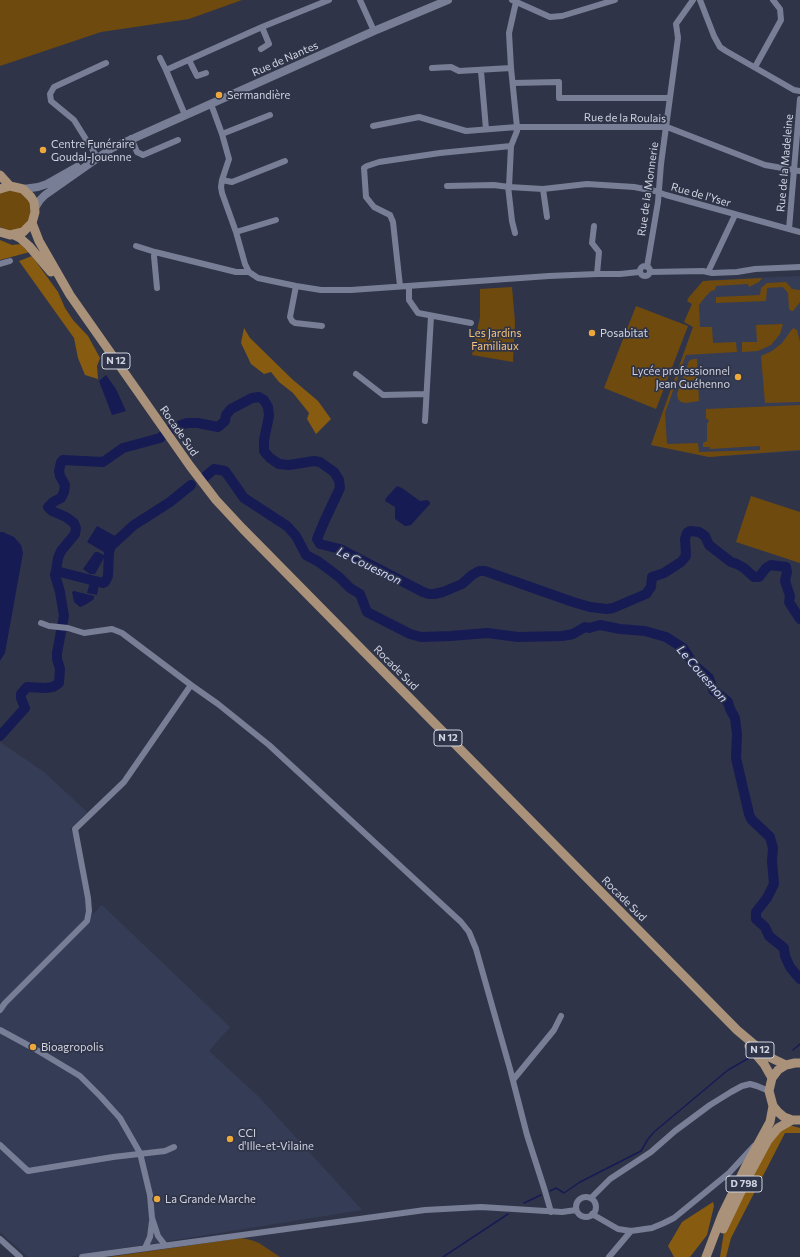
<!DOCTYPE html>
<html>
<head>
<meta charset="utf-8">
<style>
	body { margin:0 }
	canvas { display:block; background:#2f3448 }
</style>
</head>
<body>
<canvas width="800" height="1257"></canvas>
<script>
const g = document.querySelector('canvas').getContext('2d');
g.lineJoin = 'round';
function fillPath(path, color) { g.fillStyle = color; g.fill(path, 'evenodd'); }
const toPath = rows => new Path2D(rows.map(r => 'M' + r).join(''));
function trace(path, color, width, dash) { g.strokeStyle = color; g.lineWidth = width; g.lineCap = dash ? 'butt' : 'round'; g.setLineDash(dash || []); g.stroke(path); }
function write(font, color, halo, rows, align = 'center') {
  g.font = font + ' Commissioner,sans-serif'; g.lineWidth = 3.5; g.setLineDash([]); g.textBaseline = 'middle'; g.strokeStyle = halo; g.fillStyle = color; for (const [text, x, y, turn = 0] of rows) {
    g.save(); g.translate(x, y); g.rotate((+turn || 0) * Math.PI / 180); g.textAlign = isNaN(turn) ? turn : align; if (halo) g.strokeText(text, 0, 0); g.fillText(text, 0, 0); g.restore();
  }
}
fillPath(toPath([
	[800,276,800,451,709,457,651,445,693,327,684,322,709,280],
	[0,742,44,772,87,812,70,829,75,834,91,916,102,905,230,1027,209,1051,259,1097,362,1210,69,1257,28,1257,0,1232]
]), '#353c56');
fillPath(toPath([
	[0,0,242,0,189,19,101,32,0,66],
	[10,189,25,194,32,207,28,222,20,229,10,231,0,227,0,192],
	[762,278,759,282,749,287,748,284,716,286,715,290,711,291,706,296,699,305,700,327,712,327,713,343,736,342,737,352,686,355,665,413,667,444,698,443,699,452,760,450,760,446,710,449,710,447,703,447,703,443,707,441,707,423,709,422,708,419,706,419,706,409,800,405,800,450,709,457,651,445,693,327,684,322,692,304,687,301,689,297,703,281],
	[786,282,792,289,800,290,800,302,793,311,791,311,789,309,788,293,783,287,767,288,766,301,716,303,716,297,760,295,761,288,767,283],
	[512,287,515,322,513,362,472,355,480,317,480,289],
	[636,306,688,326,656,409,604,388],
	[783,324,780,334,771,345,758,351,742,352,742,342,757,342,756,325],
	[793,328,797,330,800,342,800,402,765,403,761,356,772,351,782,343],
	[693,359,697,359,699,401,686,403,681,402,678,399,677,394,689,361],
	[751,496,800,512,800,563,736,542],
	[241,1238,251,1240,259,1243,280,1257,109,1257]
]), '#6e4a0e');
fillPath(toPath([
	[0,240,12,245,22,244,30,252,0,260],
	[32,256,58,292,65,308,73,320,88,336,100,358,97,366,98,379,85,375,78,358,74,338,19,261],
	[244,328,250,338,292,379,318,401,331,419,316,434,307,419,309,413,293,393,279,382,271,372,264,374,251,364,241,343],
	[789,1125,800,1128,800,1133,785,1133,731,1238,726,1257,720,1257,724,1232,766,1149,783,1126],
	[713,1202,714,1206,707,1235,690,1257,674,1257,668,1246,682,1222]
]), '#875b10');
fillPath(toPath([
	[106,375,116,389,126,411,112,415,99,381],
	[397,486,402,488,420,501,427,500,430,502,430,504,411,525,407,526,405,526,395,519,395,507,385,501,386,498],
	[97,526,115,536,104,552,87,542],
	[0,532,3,532,14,537,21,545,23,553,5,653,0,661],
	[95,552,98,552,105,556,95,574,90,574,83,569],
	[90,582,99,584,97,595,87,593],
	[74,591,94,596,94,598,93,600,85,605,80,607,74,602,72,592]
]), '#161b53');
trace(toPath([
	[793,1050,800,1044],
	[550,1191,556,1188,564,1193,580,1182,641,1151,648,1139,654,1132,728,1070,749,1058],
	[524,1203,541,1195],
	[443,1257,508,1214]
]), '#161b53', 1.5);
trace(toPath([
	[205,477,214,469,225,471,244,498,287,526,296,536,306,555,319,562,339,577,350,588,360,594,367,612,410,634,421,637,451,636,487,633,518,637,562,636,573,634,585,627,589,628,600,625,620,629,645,631,666,637,683,648,694,665,709,678,713,690,728,702,730,709,735,718,737,734,736,758,749,814,751,819,770,837,773,848,772,861,774,884,767,898,756,912,756,919,765,927,769,936,784,948,785,956,790,967,800,979],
	[56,571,103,583,105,582,108,576,109,552,111,546,134,525,170,502,191,485],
	[0,736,25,708,21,698,21,694,27,687,45,688,53,687,59,683,60,669,57,659,57,653,64,616,60,592,55,575,56,571,58,558,61,551,75,534,76,528,74,523,66,517,52,511,48,507,53,502,61,498,64,492,65,485,60,476,59,471,61,462,63,460,103,462,123,448,160,438,171,429,187,423,198,423,218,427,225,421,226,415,231,409,252,398,259,397,264,400,268,407,269,416,264,440,264,451,270,458,279,464,289,465,314,461,320,462,334,472,339,480,340,488,324,522,317,539,320,544,340,549,423,592,429,594,434,594,443,592,462,584,472,575,479,571,485,571,573,602,590,607,607,609,613,608,646,594,651,587,652,577,664,573,681,562,686,556,685,539,687,533,690,531,699,532,705,536,709,545,731,562,737,564,744,568,754,577,759,577,766,568,771,565,786,567,787,572,785,581,790,596,789,602,800,619]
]), '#161b53', 10);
trace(toPath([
	[360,0,374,31],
	[512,0,550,17,562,16,615,0],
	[700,0,714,36,720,47,726,51,794,90,800,91],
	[261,49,269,44,262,27],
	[160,58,166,70],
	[189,60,197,76,206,73],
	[755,67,781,20,780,9,773,0],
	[432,68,451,67,459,71,511,68],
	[481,71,486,129],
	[513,83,559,82,559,98,669,98],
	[211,104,222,134,229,159,222,180,221,187,222,193,236,232,245,264,249,272,258,278,296,286,321,290,351,290,549,276,597,274,620,274,639,272],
	[185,115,166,70,262,27,329,0],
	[373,126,419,117,466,131,517,127,667,127,765,165,800,171],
	[222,134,270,115],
	[131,138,137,152,143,155,178,140],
	[97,157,74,120,51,101,50,94,54,87,106,63],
	[222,180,232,182,285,161],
	[447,186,494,185,509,187,511,146,517,131,517,127,511,68,509,33,516,2],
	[508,186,512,221,515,233],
	[509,187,543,189,587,184,634,187,655,191,666,195,800,232],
	[543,189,547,217],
	[594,226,592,243,599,252,597,274],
	[789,229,800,99],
	[236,232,276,220],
	[136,246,155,252,236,272,249,272],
	[155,252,154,256,157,288],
	[0,264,10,261],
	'640 271a5 5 0 1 1 10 0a5 5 0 1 1-10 0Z',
	[647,267,658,202,661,164,678,38,676,24,693,0],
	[650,272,703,271,712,273,737,272,755,269,800,267],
	[708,272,735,215],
	[296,286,290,317,292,321,295,323,322,326],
	[400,286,393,222,390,215,374,207,366,197,364,168,367,166,379,162,440,153,511,146],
	[409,286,409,300,418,313,471,323],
	[356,374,383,395,426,394],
	[425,421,431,316],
	[41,623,49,626,68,628,84,633,112,629,122,633,191,685,218,704,269,745,461,922,469,932,476,949,510,1069,527,1135,545,1191,551,1212],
	[0,1010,5,1003,87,921,89,911,88,898,75,829,124,782,191,685],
	[0,1030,35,1049,80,1076,101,1097,120,1118,140,1153,150,1195,152,1218,158,1236,165,1245],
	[513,1080,554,1030,561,1016],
	[0,1145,28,1171,113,1157,165,1151,174,1147],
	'576 1207a10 10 0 1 1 20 0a10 10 0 1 1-20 0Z',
	[591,1198,610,1179,651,1152,675,1131,710,1105,731,1092,742,1086,750,1084,757,1086,769,1091],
	[592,1214,618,1229,631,1231,652,1228,664,1223,674,1218,729,1173,754,1146],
	[0,1239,20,1257],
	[145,1248,150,1237,152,1221],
	[82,1257,425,1210,481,1207,562,1212,576,1210],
	[609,1257,631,1231]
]), '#787e95', 6);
trace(toPath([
	[23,189,38,187,47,184,77,167],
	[35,208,40,200,45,195,112,148,374,31,448,0]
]), '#787e95', 8);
trace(toPath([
	[0,175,10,186],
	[0,189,10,186,23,189,31,197,34,202,35,212,32,223,23,232,10,235,0,232],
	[32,223,39,241,70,295,190,466,216,500,243,529,737,1030,769,1057,786,1065],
	[14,235,20,238,29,246,51,272],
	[749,1046,764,1064,772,1078],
	[800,1063,795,1063,786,1065,778,1070,772,1078,769,1091,773,1106,778,1112,784,1117,792,1120,800,1120],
	[723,1229,748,1177,768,1140,778,1128,792,1120],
	[706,1257,722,1215,745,1168,770,1122,773,1106]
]), '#a99279', 9);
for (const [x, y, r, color] of [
	[219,95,4,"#eda83b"],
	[43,150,4,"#eda83b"],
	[592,333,4,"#eda83b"],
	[738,377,4,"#eda83b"],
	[33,1047,4,"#eda83b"],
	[230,1139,4,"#eda83b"],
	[157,1199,4,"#eda83b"]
]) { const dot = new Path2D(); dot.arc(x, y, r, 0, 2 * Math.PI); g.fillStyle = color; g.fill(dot); trace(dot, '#2f3448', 1.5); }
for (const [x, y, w] of [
	[116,361,28],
	[448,738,28],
	[760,1050,28],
	[744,1184,36]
]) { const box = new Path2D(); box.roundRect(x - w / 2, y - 8, w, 16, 3); g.fillStyle = '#2f3448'; g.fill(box); trace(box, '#d0d3e0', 1); }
write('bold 10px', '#d0d3e0', null, [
	["N 12",116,361],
	["N 12",448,738],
	["N 12",760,1050],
	["D 798",744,1184]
]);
write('11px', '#d0d3e0', '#2f3448', [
	["Rue de Nantes",285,59,-24],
	["Rue de la Roulais",625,118,1],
	["Rue de la Madeleine",785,163,-85],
	["Rue de la Monnerie",648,189,-82],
	["Rue de l'Yser",701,195,16],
	["Rocade Sud",179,431,55],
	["Rocade Sud",396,668,45],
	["Rocade Sud",624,899,45]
]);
write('11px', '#d0d3e0', '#2f3448', [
	["Sermandière",227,95],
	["Centre Funéraire",51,144],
	["Goudal-Jouenne",51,157],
	["Posabitat",600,333],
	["Lycée professionnel",730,371,"right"],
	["Jean Guéhenno",730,384,"right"],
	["Bioagropolis",41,1047],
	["CCI",238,1133],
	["d'Ille-et-Vilaine",238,1146],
	["La Grande Marche",165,1199]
], 'left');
write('11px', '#f6c37d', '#2f3448', [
	["Les Jardins",495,333],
	["Familiaux",495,346]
]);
write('italic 12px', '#ced8fe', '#2f3448', [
	["Le Couesnon",369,566,26],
	["Le Couesnon",702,674,49]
]);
</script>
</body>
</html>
